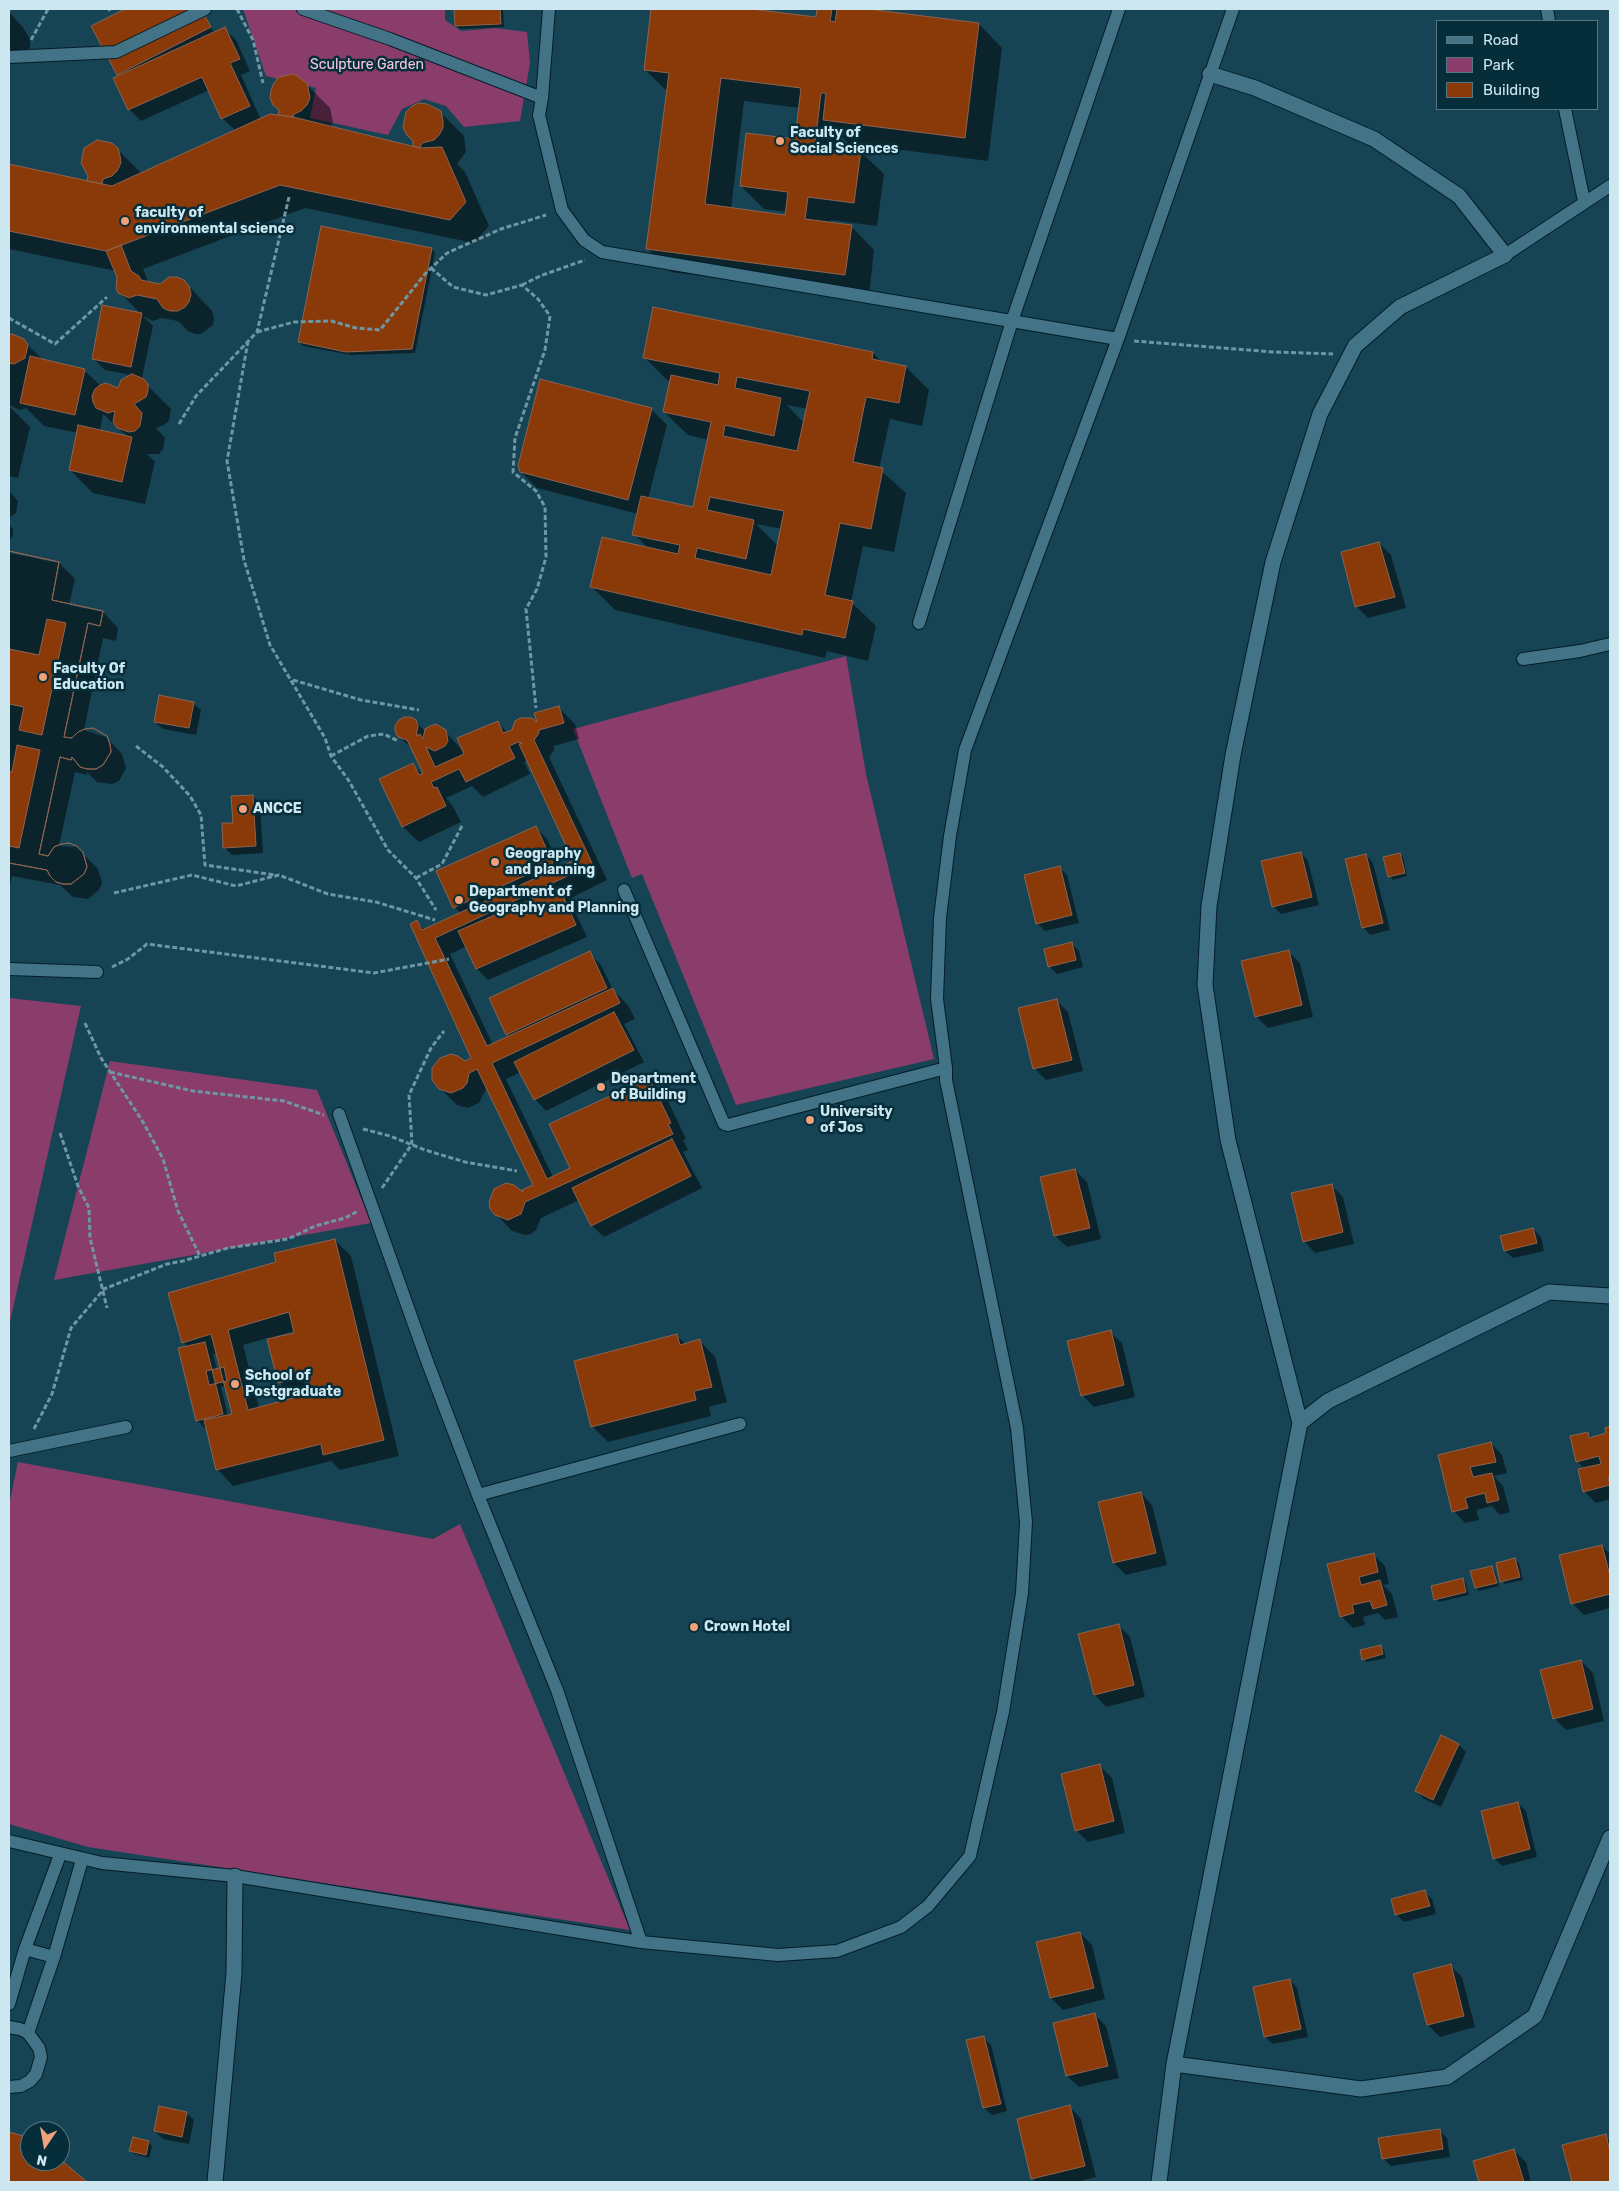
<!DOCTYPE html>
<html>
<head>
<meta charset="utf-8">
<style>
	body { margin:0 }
	#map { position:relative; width:1619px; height:2191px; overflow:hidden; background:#003849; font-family:Rubik,sans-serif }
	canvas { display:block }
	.frame { position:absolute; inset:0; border:10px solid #cde7f1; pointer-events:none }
	.legend { position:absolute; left:1436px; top:20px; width:162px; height:90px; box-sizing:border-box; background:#052d3a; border:1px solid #557783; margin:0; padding:6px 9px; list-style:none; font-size:15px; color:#cde7f1 }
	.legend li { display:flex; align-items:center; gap:10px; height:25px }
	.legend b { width:25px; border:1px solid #557783 }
	.north { position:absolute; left:20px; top:2121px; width:50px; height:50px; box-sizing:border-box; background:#052d3a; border:1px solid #557783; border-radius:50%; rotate:192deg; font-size:14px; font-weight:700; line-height:20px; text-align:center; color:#cde7f1 }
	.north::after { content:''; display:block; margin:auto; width:18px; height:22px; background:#f1a17c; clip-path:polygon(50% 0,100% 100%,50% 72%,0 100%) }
</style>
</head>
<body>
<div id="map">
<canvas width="1619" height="2191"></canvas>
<div class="frame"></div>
<ul class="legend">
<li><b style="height:6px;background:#427387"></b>Road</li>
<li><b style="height:14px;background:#8a3d6b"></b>Park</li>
<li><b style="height:14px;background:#8a3a09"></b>Building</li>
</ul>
<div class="north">N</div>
</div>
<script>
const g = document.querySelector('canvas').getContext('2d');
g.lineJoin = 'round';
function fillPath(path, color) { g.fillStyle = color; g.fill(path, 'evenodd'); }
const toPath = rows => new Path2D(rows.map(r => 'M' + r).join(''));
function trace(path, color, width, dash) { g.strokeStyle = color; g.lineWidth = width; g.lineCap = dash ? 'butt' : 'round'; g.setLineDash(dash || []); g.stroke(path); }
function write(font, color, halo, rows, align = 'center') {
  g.font = font + ' Rubik,sans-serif'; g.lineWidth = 5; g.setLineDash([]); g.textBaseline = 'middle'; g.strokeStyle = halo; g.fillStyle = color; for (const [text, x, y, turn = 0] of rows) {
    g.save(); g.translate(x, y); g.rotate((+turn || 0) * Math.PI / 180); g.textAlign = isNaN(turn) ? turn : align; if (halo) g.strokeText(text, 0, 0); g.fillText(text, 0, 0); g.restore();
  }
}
fillPath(toPath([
	[9,9,1610,9,1610,2182,9,2182],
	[1438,21,1598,21,1598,109,1438,109],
	[30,2131,60,2131,60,2161,30,2161]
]), '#164454');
fillPath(toPath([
	[243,9,445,9,445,20,461,31,495,28,527,32,530,63,520,121,464,127,446,106,424,99,402,109,388,135,310,118,316,88,266,76],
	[846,656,866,774,934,1059,736,1105,642,874,632,878,573,729],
	[9,998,81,1006,9,1326],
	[110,1061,317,1090,371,1223,54,1280],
	[18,1462,433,1539,460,1524,630,1930,88,1847,9,1824,9,1505]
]), '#8a3d6b');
fillPath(toPath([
	[128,9,201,9,214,33,224,29,236,40,250,71,241,75,261,120,279,116,280,110,306,84,330,108,333,122,330,128,414,148,415,141,440,112,464,136,466,152,457,164,465,172,489,226,474,243,305,208,143,269,149,283,160,286,184,281,212,311,214,318,213,325,201,334,195,334,188,331,178,321,161,318,153,321,143,316,153,326,142,378,139,377,171,409,169,421,164,425,156,428,165,438,163,449,159,454,147,454,155,462,145,504,93,493,70,470,78,433,44,426,26,408,20,410,9,405,9,337,12,335,23,340,44,361,84,370,102,387,119,389,131,375,105,370,93,358,141,314,119,292,118,277,116,271,9,249,9,166,88,182,98,141,112,144,142,174,236,131,222,118,209,90,141,121,129,109,120,76,93,27],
	[103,414,121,431,131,438,100,431],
	[455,9,503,9,504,27,460,29,456,26],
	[653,9,762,9,761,11,817,18,818,9,858,9,979,24,1002,48,988,161,848,143,842,137,840,148,860,151,884,174,877,226,831,220,830,224,851,226,874,250,869,297,671,272,648,249,668,92,645,70],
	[744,101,800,108,796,140,741,186,764,209,787,212,786,216,731,209],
	[9,12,22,26,30,39,30,47,22,61,9,65],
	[432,249,435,253,415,353,351,355,303,346,299,342],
	[873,353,882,362,906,367,929,390,922,426,890,419,879,469,906,493,894,552,863,546,851,602,876,626,868,661,827,651,825,658,615,610,592,587,648,548,634,534,638,514,537,488,521,472,651,409,667,425,648,499,694,509,709,440,688,435,664,412,671,382,668,381,644,357],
	[787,405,807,409,804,423],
	[756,524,782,529,778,546],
	[9,406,30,427,18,478,9,476],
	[9,491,18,501,16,513,9,518],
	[9,525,13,529,13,535,9,542],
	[1379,543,1391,555,1406,608,1368,618,1357,607,1342,553],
	[9,553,59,563,75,579,69,605,103,612,118,628,116,641,103,638,84,730,106,737,122,754,126,768,119,781,112,784,97,782,87,772,87,775,75,772,59,846,76,847,98,869,102,883,99,890,88,899,73,897,60,885,12,876,9,890],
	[193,703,201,710,196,735,163,729,155,722],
	[559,708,575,724,579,739,554,746,554,750,549,757,607,880,569,899,587,937,488,980,477,969,467,946,450,954,493,1045,510,1037,508,1034,589,953,601,965,613,990,628,1005,635,1019,624,1024,644,1062,546,1111,535,1099,521,1072,506,1079,553,1177,572,1169,649,1079,665,1095,686,1139,683,1140,688,1150,683,1152,702,1188,604,1237,592,1226,579,1200,541,1218,536,1230,531,1234,525,1235,512,1231,496,1214,490,1202,491,1196,494,1190,525,1196,534,1186,487,1087,479,1103,468,1108,457,1105,440,1088,464,1062,473,1058,417,922,425,930,461,913,454,907,535,827,547,839,561,868,574,862,528,760,524,762,530,774,483,797,472,786,446,798,452,805,461,822,419,842,403,827,381,780,412,764,423,775,425,773,413,750,399,736,415,721,426,732,431,727,441,727,463,751,497,722,508,733,539,725],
	[253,796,260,804,263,853,232,855,224,847,234,824],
	[1301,853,1308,861,1319,905,1281,914,1273,906],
	[1399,854,1403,857,1407,876,1393,880,1389,876],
	[1366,855,1373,863,1390,930,1370,935,1363,927],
	[1059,867,1067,875,1079,923,1045,931,1037,923],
	[1071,943,1079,951,1083,967,1057,974,1049,966],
	[1288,951,1300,963,1313,1017,1268,1028,1256,1016],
	[1056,1000,1068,1012,1083,1071,1046,1080,1034,1068],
	[1075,1170,1087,1182,1101,1239,1067,1247,1055,1236],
	[1331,1185,1343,1197,1354,1244,1315,1253,1304,1241],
	[1533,1229,1541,1237,1544,1251,1513,1258,1505,1251],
	[335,1240,351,1256,399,1456,340,1470,331,1461,233,1486,218,1470,207,1427,204,1428,197,1420,188,1347,183,1342,278,1263],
	[295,1331,295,1334,277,1338,276,1336],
	[268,1338,279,1382,296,1399,259,1408,243,1345],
	[217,1353,222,1369,217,1370,213,1354],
	[220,1371,225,1384,223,1384],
	[226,1385,233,1414,228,1416,221,1387],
	[1110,1332,1122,1343,1135,1397,1094,1407,1082,1395],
	[677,1336,686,1344,700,1341,715,1357,727,1402,709,1407,711,1416,608,1442,592,1426],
	[1606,1428,1610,1428,1610,1499,1596,1503,1584,1491,1585,1469,1577,1461,1587,1433,1592,1438,1608,1434],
	[1491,1443,1502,1455,1507,1473,1494,1476,1503,1486,1510,1512,1500,1515,1492,1506,1476,1510,1479,1520,1465,1523,1454,1511,1440,1456],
	[1141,1493,1152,1505,1167,1565,1126,1575,1114,1563,1100,1503],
	[1602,1546,1610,1554,1610,1608,1584,1615,1572,1603],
	[1374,1555,1385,1566,1389,1584,1383,1585,1392,1594,1398,1617,1385,1620,1378,1613,1363,1617,1365,1625,1353,1628,1341,1616,1329,1565],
	[1515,1560,1519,1563,1523,1580,1505,1584,1502,1581],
	[1492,1567,1495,1571,1499,1586,1479,1591,1476,1587],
	[1462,1579,1466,1583,1469,1595,1439,1602,1435,1599],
	[1118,1625,1130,1637,1145,1697,1106,1707,1095,1695],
	[1381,1646,1384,1650,1386,1658,1367,1662,1363,1659],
	[1581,1661,1593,1673,1604,1721,1566,1730,1554,1718],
	[1459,1745,1466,1752,1441,1807,1424,1799,1416,1791],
	[1100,1766,1112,1778,1125,1833,1088,1842,1076,1830],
	[1518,1803,1526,1811,1537,1857,1502,1866,1494,1858],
	[1424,1891,1432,1899,1436,1914,1404,1922,1397,1915,1393,1900],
	[1080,1933,1092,1945,1105,1999,1063,2010,1051,1998,1037,1943],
	[1450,1965,1462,1977,1475,2027,1440,2037,1428,2025],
	[1290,1980,1297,1988,1308,2037,1273,2044,1265,2037],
	[1094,2014,1106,2026,1119,2078,1079,2087,1067,2076,1055,2024],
	[984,2038,991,2045,1007,2111,992,2115,984,2108,968,2041],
	[1070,2107,1081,2119,1096,2177,1076,2182,1036,2182,1032,2178],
	[186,2113,194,2120,189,2144,163,2139,155,2131],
	[1439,2130,1447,2138,1450,2157,1391,2166,1383,2158],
	[9,2134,22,2137,26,2140,30,2137,30,2161,60,2161,85,2182,9,2182],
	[1605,2136,1610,2141,1610,2182,1574,2182,1564,2146],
	[149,2142,152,2146,149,2158,134,2154,130,2151],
	[1514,2151,1526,2162,1531,2182,1481,2182,1475,2161]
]), '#0007');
const building = toPath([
	[125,9,201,9,211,27,117,75,91,26,125,9],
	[454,9,500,9,501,24,455,26,454,9],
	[651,9,751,9,816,17,817,9,832,9,830,21,835,22,837,9,868,9,979,23,965,138,823,120,826,93,821,93,815,144,861,150,854,203,808,197,805,219,852,225,845,275,646,249,669,73,644,70,651,9],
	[721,78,801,88,795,139,746,133,740,186,788,192,785,215,705,204,721,78],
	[225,27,240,59,230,63,250,106,221,119,202,77,128,110,113,78,225,27],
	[294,74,307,83,310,98,307,105,301,111,294,114,293,117,278,115,279,110,273,105,270,98,271,90,274,83,279,77,294,74],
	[419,103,427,104,441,111,443,120,443,128,439,135,434,140,422,143,420,148,413,146,413,141,406,134,403,127,406,112,412,106,419,103],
	[270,114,293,117,420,148,442,147,466,202,450,220,280,185,106,251,9,231,9,164,112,186,270,114],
	[97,140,112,143,118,148,120,156,121,163,117,171,112,176,103,179,102,184,87,181,88,176,81,163,84,148,97,140],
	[321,226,432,248,412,349,346,352,298,342,321,226],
	[121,245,131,271,139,276,141,280,160,284,169,277,177,277,184,280,189,286,191,294,189,302,185,307,178,311,170,311,163,308,157,299,137,295,129,298,118,293,116,288,117,277,106,251,121,245],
	[102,305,142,313,131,367,92,359,102,305],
	[653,307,873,352,872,359,906,366,899,403,866,397,853,462,883,468,871,529,840,523,825,595,853,601,845,638,803,629,802,635,590,587,602,537,678,554,680,545,632,535,641,496,693,507,711,422,663,412,671,375,718,385,720,373,643,358,653,307],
	[737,377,810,391,797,451,723,436,725,425,774,436,781,398,735,388,737,377],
	[710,497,784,511,771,575,695,558,697,548,746,559,754,520,707,510,710,497],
	[12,334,24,339,28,345,25,358,14,364,9,363,9,335,12,334],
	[30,356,85,369,75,415,20,403,30,356],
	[132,374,144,379,148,384,148,391,146,397,134,404,142,413,140,426,135,431,129,432,117,428,113,422,115,411,108,413,96,408,93,402,92,396,95,389,100,385,106,383,118,388,121,380,132,374],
	[540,379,652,408,628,500,520,472,518,466,540,379],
	[78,425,132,437,122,482,69,470,78,425],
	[1379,542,1395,597,1355,607,1341,552,1379,542],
	[9,551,59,562,52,600,103,611,100,626,88,623,64,737,72,738,78,732,85,729,93,728,107,736,110,744,111,752,103,765,96,769,87,769,80,767,72,757,71,760,60,757,39,854,48,856,54,847,61,844,69,843,77,846,83,852,87,867,84,874,71,884,63,884,56,882,50,876,47,870,9,863,9,846,19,848,40,750,17,745,12,772,9,771,9,704,24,707,19,730,42,735,66,623,47,619,39,655,9,649,9,551],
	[9,551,59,562,52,600,103,611,100,626,88,623,64,737,72,738,78,732,85,729,93,728,107,736,110,744,111,752,103,765,96,769,87,769,80,767,72,757,71,760,60,757,39,854,48,856,54,847,61,844,69,843,77,846,83,852,87,867,84,874,71,884,63,884,56,882,50,876,47,870,9,863,9,551],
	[159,695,194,702,189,728,154,722,159,695],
	[559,706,564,723,539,730,539,733,534,740,592,863,591,865,435,938,487,1046,613,988,620,1003,492,1063,547,1179,570,1168,549,1124,649,1078,671,1123,668,1124,673,1134,525,1202,521,1214,508,1220,495,1215,490,1209,489,1202,494,1189,506,1183,514,1185,523,1192,522,1190,533,1185,477,1069,469,1073,467,1083,463,1088,451,1093,439,1089,432,1080,432,1068,440,1058,451,1054,458,1056,465,1061,471,1058,410,924,417,920,422,930,573,861,519,744,522,743,518,742,509,746,515,758,466,782,459,769,431,782,434,788,437,787,446,806,402,827,379,779,413,763,419,775,423,773,407,740,398,737,395,731,395,725,399,720,404,717,411,717,416,720,418,726,416,736,420,734,423,739,425,729,430,726,436,724,446,730,448,741,445,746,435,751,426,747,435,767,464,754,457,738,498,721,503,733,512,730,515,721,520,718,532,718,537,722,534,713,559,706],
	[253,795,256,846,223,848,222,823,233,823,231,796,253,795],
	[536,826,553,863,453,908,436,871,536,826],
	[1301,852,1312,897,1272,907,1261,861,1301,852],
	[1400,853,1405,873,1388,877,1383,857,1400,853],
	[1366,854,1383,923,1362,928,1345,859,1366,854],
	[1060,866,1072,915,1036,924,1024,875,1060,866],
	[559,887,576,925,476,969,458,931,559,887],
	[1072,942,1076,960,1048,967,1044,949,1072,942],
	[1289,950,1302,1005,1255,1017,1241,961,1289,950],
	[590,951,607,988,506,1035,489,998,590,951],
	[1057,999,1072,1060,1033,1069,1018,1008,1057,999],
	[614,1012,634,1050,534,1100,514,1062,614,1012],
	[672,1139,691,1176,591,1226,572,1188,672,1139],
	[1075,1169,1090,1228,1054,1236,1040,1177,1075,1169],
	[1332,1184,1343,1232,1303,1242,1291,1193,1332,1184],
	[1533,1228,1537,1243,1504,1251,1500,1236,1533,1228],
	[335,1239,384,1440,323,1455,321,1444,216,1470,204,1420,232,1414,211,1334,182,1343,168,1293,276,1262,274,1253,335,1239],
	[289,1312,294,1333,267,1339,278,1383,304,1377,308,1394,248,1410,228,1330,289,1312],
	[1111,1330,1124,1385,1081,1396,1067,1341,1111,1330],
	[677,1334,680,1345,700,1339,712,1387,694,1391,696,1400,591,1427,574,1361,677,1334],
	[205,1342,223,1414,196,1421,178,1348,205,1342],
	[224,1367,227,1381,209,1385,206,1371,224,1367],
	[1610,1426,1610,1477,1608,1477,1610,1485,1583,1492,1578,1469,1601,1464,1599,1456,1576,1462,1570,1436,1588,1432,1589,1438,1606,1433,1605,1428,1610,1426],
	[1491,1442,1496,1462,1470,1467,1473,1477,1492,1473,1499,1500,1487,1503,1485,1493,1465,1498,1468,1508,1452,1512,1438,1455,1491,1442],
	[1141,1492,1156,1553,1113,1563,1098,1502,1141,1492],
	[1602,1545,1610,1576,1610,1594,1571,1604,1559,1555,1602,1545],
	[1374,1553,1378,1572,1359,1577,1361,1585,1380,1580,1387,1605,1373,1609,1370,1601,1352,1605,1354,1613,1340,1617,1327,1564,1374,1553],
	[1515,1558,1520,1577,1500,1582,1496,1563,1515,1558],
	[1492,1566,1497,1583,1475,1588,1470,1571,1492,1566],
	[1463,1578,1466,1592,1434,1600,1431,1586,1463,1578],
	[1119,1624,1134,1685,1094,1695,1078,1634,1119,1624],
	[1381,1645,1383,1654,1362,1660,1360,1650,1381,1645],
	[1581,1660,1593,1709,1553,1719,1540,1670,1581,1660],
	[1441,1735,1459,1744,1433,1800,1415,1791,1441,1735],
	[1100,1764,1114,1821,1075,1831,1061,1774,1100,1764],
	[1518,1802,1530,1849,1493,1859,1481,1811,1518,1802],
	[1425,1890,1430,1906,1395,1915,1391,1899,1425,1890],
	[1080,1932,1094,1988,1050,1998,1036,1942,1080,1932],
	[1451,1964,1464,2016,1427,2025,1413,1974,1451,1964],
	[1290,1979,1301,2029,1264,2037,1253,1987,1290,1979],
	[1095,2013,1108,2066,1066,2076,1053,2023,1095,2013],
	[984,2036,1001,2104,983,2108,966,2040,984,2036],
	[1070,2105,1085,2166,1031,2179,1017,2119,1070,2105],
	[159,2106,187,2112,182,2137,154,2131,159,2106],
	[1440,2129,1443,2149,1382,2159,1378,2138,1440,2129],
	[9,2132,23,2136,21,2146,23,2147,26,2135,30,2136,30,2161,60,2161,60,2159,87,2182,9,2182,9,2132],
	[1606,2134,1610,2152,1610,2182,1572,2182,1562,2145,1606,2134],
	[133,2137,149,2141,146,2155,129,2151,133,2137],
	[1514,2149,1524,2182,1479,2182,1473,2161,1514,2149]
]);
fillPath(building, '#8a3a09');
trace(building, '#8d6351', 1);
const service = toPath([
	[303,9,390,39,542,98,539,115,562,210,584,240,602,252,1118,339],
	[1547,9,1549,21],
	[9,57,116,52,205,9],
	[542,98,549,9],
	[1565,109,1584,201],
	[1505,255,1610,186],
	[919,623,1012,321,1119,9],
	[1523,659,1580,651,1610,644],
	[624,890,724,1124,728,1125,946,1068],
	[9,969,97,972],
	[339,1114,427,1361,478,1495,557,1690,641,1942],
	[9,1451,126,1427],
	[478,1495,740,1424],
	[9,1841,102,1863,235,1876,641,1942,778,1955,837,1951,901,1927,928,1906,970,1856,1003,1712,1022,1593,1026,1522,1017,1428,946,1080,946,1068,937,999,940,918,950,836,965,750,1118,339,1233,9],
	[25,1949,54,1957],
	[9,2004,25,1949,60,1855],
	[9,2027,20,2029,28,2033,39,2048,41,2057,36,2074,30,2081,21,2086,9,2087],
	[28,2033,54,1957,82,1860]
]);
const minor = toPath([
	[1300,1423,1328,1401,1549,1292,1610,1296],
	[1174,2064,1361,2089,1447,2077,1535,2016,1610,1838],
	[215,2182,234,1973,235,1876],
	[1159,2182,1174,2064,1300,1423,1228,1140,1205,985,1209,906,1233,755,1273,562,1320,414,1351,354,1355,346,1400,307,1505,255,1459,196,1374,139,1255,88,1210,74]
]);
trace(service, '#031d27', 14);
trace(minor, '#031d27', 17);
trace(toPath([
	[109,9,110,11],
	[237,9,253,40,263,83],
	[31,40,48,9],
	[431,268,453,287,486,295,522,285,538,299,550,316,545,350,515,438,513,472,536,491,545,507,546,557,537,589,526,609,536,708],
	[522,285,540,276,585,260],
	[9,318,55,344,107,297],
	[257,332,294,322,331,321,356,328,380,330,425,274,447,253,501,229,546,215],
	[248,341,227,461,244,560,270,645,325,738,331,756,349,781,388,850,416,878,436,910],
	[1134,341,1273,352,1333,354],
	[179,424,196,396,257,332,289,197],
	[293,680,361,700,419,710],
	[136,746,163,767,190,796,201,815,205,865,275,875],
	[331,756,368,736,384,734,398,741],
	[416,878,442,864,463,824],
	[114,893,192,875,236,886,279,875,328,894,376,902,435,920],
	[112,967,128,959,147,944,374,973,449,959],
	[85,1023,101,1058,143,1122,163,1159,178,1211,200,1256],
	[110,1072,193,1091,284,1101,324,1115],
	[363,1129,390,1136,425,1150,465,1162,517,1171],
	[60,1133,78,1186,89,1208,90,1238,107,1308],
	[382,1188,412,1144,409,1095,431,1048,444,1031],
	[34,1429,52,1394,71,1328,104,1289,167,1264,183,1261,228,1248,288,1239,315,1226,345,1218,358,1211]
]), '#6f96a4', 3, [5, 2.5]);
trace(service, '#427387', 12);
trace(minor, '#427387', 15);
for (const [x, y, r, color] of [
	[780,141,5,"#f1a17c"],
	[125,221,5,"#f1a17c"],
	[43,677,5,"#f1a17c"],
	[243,809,5,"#f1a17c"],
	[495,862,5,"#f1a17c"],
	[459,900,5,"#f1a17c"],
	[601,1087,5,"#f1a17c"],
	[810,1120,5,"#f1a17c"],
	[235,1384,5,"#f1a17c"],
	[694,1627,5,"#f1a17c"]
]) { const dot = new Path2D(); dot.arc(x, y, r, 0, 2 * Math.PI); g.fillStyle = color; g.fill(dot); trace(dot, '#052d3a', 2); }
write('14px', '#f5c7df', '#052d3a', [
	["Sculpture Garden",367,65]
]);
write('bold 14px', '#cde7f1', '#052d3a', [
	["Faculty of",790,133],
	["Social Sciences",790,149],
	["faculty of",135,213],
	["environmental science",135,229],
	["Faculty Of",53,669],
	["Education",53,685],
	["ANCCE",253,809],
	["Geography",505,854],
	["and planning",505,870],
	["Department of",469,892],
	["Geography and Planning",469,908],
	["Department",611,1079],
	["of Building",611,1095],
	["University",820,1112],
	["of Jos",820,1128],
	["School of",245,1376],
	["Postgraduate",245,1392],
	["Crown Hotel",704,1627]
], 'left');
</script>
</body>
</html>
